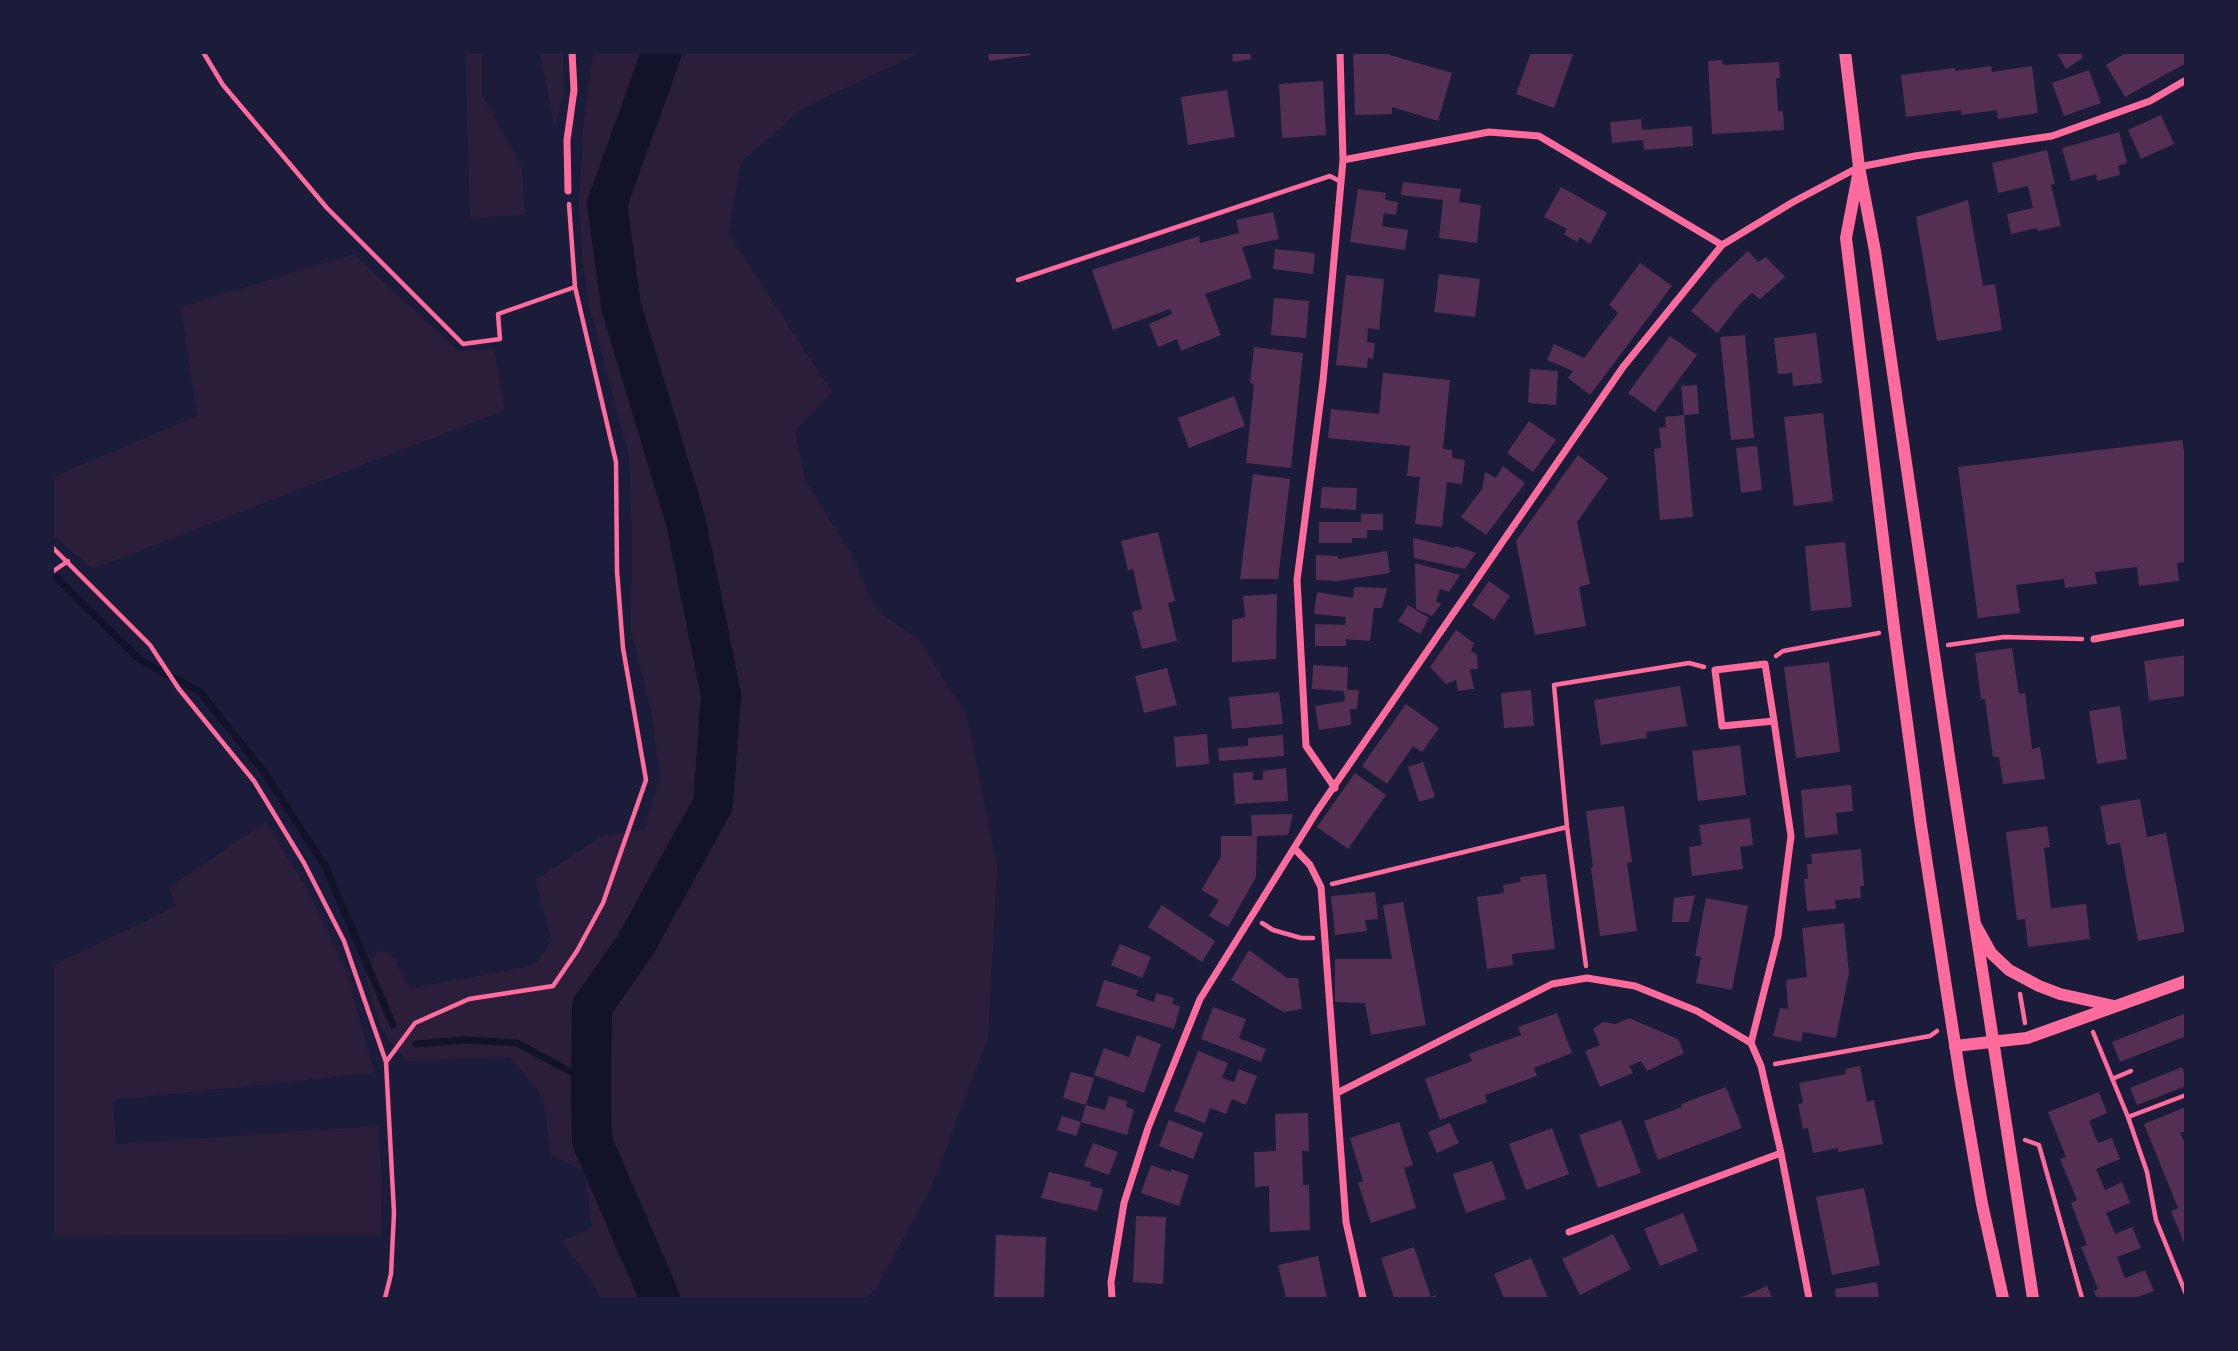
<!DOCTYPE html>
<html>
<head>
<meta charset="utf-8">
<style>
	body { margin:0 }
	#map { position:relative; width:2238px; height:1351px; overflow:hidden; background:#1b1b3a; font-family:Jost,sans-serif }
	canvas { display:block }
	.frame { position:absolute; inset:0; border:54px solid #1b1b3a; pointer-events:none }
</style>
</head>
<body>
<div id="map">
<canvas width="2238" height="1351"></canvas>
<div class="frame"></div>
</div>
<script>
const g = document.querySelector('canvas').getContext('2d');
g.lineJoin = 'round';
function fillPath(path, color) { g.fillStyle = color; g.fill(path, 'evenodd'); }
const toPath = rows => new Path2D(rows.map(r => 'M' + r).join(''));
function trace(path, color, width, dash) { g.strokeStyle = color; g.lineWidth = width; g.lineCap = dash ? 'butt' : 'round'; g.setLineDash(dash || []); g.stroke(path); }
fillPath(toPath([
	[465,53,482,53,482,95,522,167,525,215,470,218],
	[540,53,563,53,564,89,555,129],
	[593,53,920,53,803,108,741,162,728,233,832,392,795,431,805,480,852,555,875,608,919,640,967,716,997,868,988,1038,931,1188,879,1283,868,1298,600,1298,596,1288,562,1241,592,1227,585,1171,551,1156,543,1098,510,1057,406,1061,381,1029,365,974,378,950,391,954,410,988,533,966,552,941,535,880,600,837,644,830,660,777,652,716,631,632,632,534,629,456,589,305,582,254,579,202,584,119],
	[354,254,458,351,494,349,505,410,93,569,53,536,53,477,197,416,181,307],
	[265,822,305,885,347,972,374,1073,113,1100,116,1144,378,1126,382,1177,381,1235,53,1236,53,965,175,907,169,888]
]), '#2a1e3b');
trace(toPath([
	[57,578,140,660,200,692,264,772,325,866,393,1025],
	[416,1044,464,1040,517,1043,571,1072,591,1092]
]), '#12122b', 7);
trace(toPath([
	[660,1298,592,1141,591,1092,592,1007,636,944,713,804,721,695,686,522,621,306,607,204,662,52]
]), '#12122b', 40);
fillPath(toPath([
	[988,52,1030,52,1031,55,989,61],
	[1232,52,1250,52,1251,59,1233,62],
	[1353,52,1390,52,1390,55,1452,73,1438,121,1392,107,1392,114,1355,115],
	[1531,52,1574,52,1554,108,1516,94],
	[2056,52,2080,52,2083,58,2066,69],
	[2127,52,2186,52,2186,63,2125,97,2106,65],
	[1722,60,1723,65,1779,62,1780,78,1776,78,1778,111,1783,111,1784,130,1712,134,1708,61],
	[1991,66,1992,72,2032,66,2038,113,1998,119,1997,110,1961,115,1961,110,1906,117,1901,75,1955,68,1955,71],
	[2089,70,2101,103,2064,116,2052,83],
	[1323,81,1326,135,1282,138,1279,84],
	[1227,90,1235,137,1188,145,1181,97],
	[2161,115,2174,144,2141,159,2128,130],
	[1641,119,1642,130,1692,126,1693,146,1644,150,1643,140,1612,143,1610,122],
	[2119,132,2127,163,2118,166,2120,175,2097,181,2096,174,2071,181,2062,148],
	[2047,150,2055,184,2051,185,2061,226,2038,231,2037,228,2011,234,2007,214,2033,208,2028,186,1998,193,1992,163],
	[1403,182,1461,189,1459,202,1481,205,1477,243,1439,238,1443,200,1401,195],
	[1561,187,1607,213,1590,244,1580,237,1577,242,1564,234,1567,229,1544,217],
	[1358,189,1386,193,1385,200,1398,202,1396,215,1384,213,1382,226,1408,230,1405,250,1350,242],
	[1968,200,1983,286,1995,284,2002,330,1937,341,1916,217],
	[1273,212,1279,239,1242,247,1252,278,1205,294,1221,335,1181,351,1177,339,1158,347,1149,324,1172,314,1170,309,1113,330,1092,270,1199,236,1200,243,1239,233,1236,220],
	[1275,249,1315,253,1313,274,1273,269],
	[1748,251,1758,262,1766,257,1785,277,1760,299,1752,293,1741,303,1717,333,1691,311,1715,282],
	[1640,263,1672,286,1590,395,1568,378,1573,371,1547,360,1554,344,1584,358,1618,313,1609,305],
	[1439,274,1480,279,1475,317,1434,312],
	[1346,275,1384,279,1379,330,1368,328,1367,342,1375,343,1373,359,1368,358,1367,368,1336,365],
	[1274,298,1309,301,1306,338,1271,335],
	[1816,333,1822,383,1793,386,1792,373,1778,374,1774,338],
	[1745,335,1754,438,1731,440,1720,337],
	[1670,336,1697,355,1655,412,1628,393],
	[1254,347,1303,353,1291,468,1246,463,1254,384,1250,383],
	[1530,369,1558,371,1556,405,1528,403],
	[1383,373,1450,380,1443,449,1452,450,1452,458,1465,460,1462,484,1447,482,1442,527,1415,524,1420,477,1407,476,1410,446,1328,438,1331,409,1379,414],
	[1697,385,1699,414,1684,415,1681,386],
	[1234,396,1245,426,1189,448,1178,418],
	[1823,413,1833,501,1794,506,1784,417],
	[1684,415,1693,517,1660,520,1654,449,1661,448,1659,428,1666,427,1665,417],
	[1529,421,1556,440,1533,472,1507,453],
	[2182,440,2186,460,2186,562,2177,563,2179,581,2139,586,2137,567,2095,572,2097,584,2065,588,2064,579,2016,585,2020,613,1978,618,1958,467],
	[1757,446,1762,490,1741,493,1736,448],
	[1578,455,1608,478,1577,522,1590,584,1579,587,1586,626,1535,635,1516,541],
	[1503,466,1525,483,1486,535,1461,517,1482,489,1485,472,1496,478],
	[1253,474,1290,479,1278,579,1240,579],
	[1322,487,1357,488,1356,510,1320,508],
	[1361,514,1383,514,1383,530,1367,530,1367,538,1352,538,1352,543,1319,543,1319,522,1361,522],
	[1158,532,1175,601,1168,603,1177,641,1142,649,1132,612,1142,609,1133,569,1128,570,1121,541],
	[1413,538,1454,548,1455,546,1476,553,1465,569,1414,558],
	[1845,542,1852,607,1811,611,1805,546],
	[1387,551,1390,573,1338,581,1316,580,1316,555,1338,556,1338,559],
	[1415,563,1460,575,1449,592,1440,589,1436,601,1441,604,1432,616,1416,609],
	[1489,581,1510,596,1494,620,1472,605],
	[1354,587,1387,588,1382,608,1374,608,1370,641,1346,639,1346,646,1315,646,1315,624,1345,625,1346,617,1314,614,1317,592,1353,598],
	[1277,594,1276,659,1232,662,1232,620,1245,617,1243,596],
	[1408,605,1429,618,1420,634,1398,621],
	[1456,630,1474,643,1471,651,1477,655,1478,669,1470,669,1474,689,1458,691,1456,680,1446,684,1430,667],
	[2012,648,2019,694,2025,693,2032,749,2040,747,2045,779,2003,784,1999,757,1993,757,1985,699,1981,699,1975,653],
	[2186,655,2186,696,2149,701,2144,661],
	[1829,662,1840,752,1796,758,1784,667],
	[1313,665,1348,667,1347,690,1359,690,1357,709,1350,709,1351,725,1319,730,1315,706,1345,701,1344,691,1312,689],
	[1167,668,1177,705,1144,713,1135,676],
	[1680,686,1687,726,1646,732,1647,738,1601,745,1594,700],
	[1531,690,1534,726,1504,728,1501,693],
	[1279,692,1283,724,1232,729,1229,697],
	[1406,704,1439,728,1422,752,1413,746,1387,784,1362,766],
	[2120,706,2127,759,2097,764,2089,711],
	[1207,734,1209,764,1176,767,1174,737],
	[1283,735,1284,756,1219,761,1218,748,1248,746,1248,738],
	[1740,745,1746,795,1698,801,1692,751],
	[1423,762,1435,797,1419,802,1408,767],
	[1286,768,1288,801,1235,804,1233,773,1253,772,1253,780,1263,780,1263,771],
	[1355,773,1386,795,1348,849,1317,827],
	[1851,785,1853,811,1836,813,1838,834,1805,838,1801,790],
	[2140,799,2147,837,2166,833,2185,932,2138,941,2120,843,2107,845,2100,806],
	[1624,806,1632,862,1627,863,1637,931,1600,936,1591,868,1593,867,1586,811],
	[1293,814,1288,835,1257,836,1256,877,1228,927,1209,916,1219,900,1201,890,1221,857,1221,836,1252,836,1251,815],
	[1750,818,1753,845,1740,847,1743,869,1692,876,1689,847,1702,845,1699,825],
	[2047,826,2050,847,2044,848,2051,908,2086,904,2090,939,2028,947,2025,919,2017,920,2006,832],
	[1861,849,1864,886,1860,886,1861,898,1835,900,1836,909,1807,911,1804,879,1808,879,1807,864,1812,864,1811,854],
	[1546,874,1555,949,1512,954,1513,965,1487,969,1477,897,1504,893,1503,885,1521,882,1520,877],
	[1375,892,1378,919,1365,920,1367,931,1335,935,1331,896],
	[1695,895,1689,922,1672,922,1674,898],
	[1706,898,1748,906,1732,990,1696,983,1701,957,1695,956],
	[1403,902,1426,1025,1371,1035,1365,1003,1335,1002,1335,959,1392,959,1383,905],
	[1162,905,1215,941,1202,962,1148,927],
	[1844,923,1849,973,1836,1038,1803,1032,1801,1042,1773,1036,1780,1008,1788,1009,1786,980,1807,977,1802,928],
	[1120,944,1151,957,1142,978,1111,965],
	[1249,950,1287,978,1298,978,1302,1009,1283,1012,1231,980],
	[1104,980,1138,990,1136,996,1154,1002,1156,993,1174,998,1172,1004,1180,1006,1174,1029,1096,1006],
	[1213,1007,1246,1019,1239,1038,1266,1049,1261,1062,1201,1039],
	[1557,1013,1572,1053,1534,1068,1537,1076,1485,1095,1487,1102,1440,1120,1425,1079,1472,1061,1469,1054,1521,1035,1518,1027],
	[2186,1013,2186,1036,2120,1062,2112,1042],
	[1629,1018,1678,1039,1684,1053,1647,1071,1641,1061,1629,1066,1633,1073,1600,1087,1585,1051,1600,1045,1593,1029,1603,1022,1616,1024],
	[1137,1035,1161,1044,1144,1093,1094,1075,1104,1048,1129,1057],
	[1198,1051,1228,1063,1222,1078,1234,1082,1239,1069,1257,1076,1246,1105,1232,1099,1226,1114,1210,1108,1205,1123,1174,1111],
	[1860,1066,1867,1102,1874,1100,1883,1144,1838,1152,1838,1148,1813,1153,1808,1128,1803,1129,1798,1104,1803,1103,1799,1083,1846,1074,1845,1069],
	[2182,1067,2186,1076,2186,1086,2137,1105,2130,1088],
	[1071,1072,1094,1078,1086,1105,1063,1098],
	[1726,1087,1742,1128,1658,1160,1644,1121,1682,1107,1681,1104],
	[2099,1092,2107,1113,2089,1121,2098,1143,2112,1138,2120,1159,2096,1169,2105,1190,2122,1182,2130,1203,2106,1213,2115,1234,2132,1227,2141,1248,2117,1257,2125,1278,2145,1270,2154,1291,2135,1298,2097,1298,2094,1291,2098,1289,2081,1247,2087,1245,2071,1203,2077,1200,2060,1159,2066,1157,2048,1112],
	[1109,1096,1127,1101,1126,1107,1134,1110,1127,1135,1081,1122,1086,1105,1105,1110],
	[2186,1107,2186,1131,2180,1133,2186,1145,2185,1245,2171,1211,2178,1208,2144,1124],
	[1308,1113,1309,1151,1302,1151,1303,1185,1309,1185,1310,1230,1270,1232,1269,1186,1255,1187,1254,1152,1276,1151,1275,1114],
	[1062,1116,1081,1122,1076,1136,1057,1130],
	[1169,1120,1203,1133,1193,1159,1159,1146],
	[1621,1120,1641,1173,1598,1188,1579,1135],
	[1399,1122,1413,1165,1404,1168,1416,1208,1371,1223,1358,1183,1363,1181,1350,1138],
	[1450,1123,1459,1143,1437,1153,1428,1132],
	[1552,1128,1569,1174,1526,1190,1509,1144],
	[1093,1143,1118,1152,1109,1175,1084,1166],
	[1492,1161,1506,1199,1466,1213,1453,1174],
	[1151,1165,1171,1172,1171,1169,1189,1175,1179,1206,1141,1193],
	[1049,1172,1091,1182,1090,1186,1103,1189,1097,1211,1041,1198],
	[1864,1188,1880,1265,1832,1275,1816,1197],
	[1683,1213,1698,1251,1660,1266,1644,1229],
	[1136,1216,1166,1217,1163,1284,1133,1282],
	[1613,1234,1631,1269,1580,1295,1562,1259],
	[996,1235,1046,1237,1044,1298,994,1298],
	[1414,1247,1431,1297,1436,1295,1437,1298,1394,1298,1381,1258],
	[1318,1256,1327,1298,1286,1298,1278,1265],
	[1531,1258,1548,1298,1504,1298,1494,1274],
	[1877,1282,1879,1298,1836,1298,1835,1289],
	[1767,1286,1772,1298,1740,1298]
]), '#542f53');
trace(toPath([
	[203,52,223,85,327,208,463,344,500,339,498,314,575,287],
	[52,547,150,645,179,689,254,781,304,863,344,941,386,1062,394,1213,391,1274,385,1298],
	[52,572,68,561],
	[1948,645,2004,637,2082,639],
	[1776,656,1783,651,1879,633],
	[1332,884,1567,827],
	[1262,923,1273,930,1301,938,1313,938],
	[1586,966,1567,827,1554,685,1689,663,1704,667],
	[2020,994,2025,1023],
	[2093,1032,2128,1117,2147,1172,2156,1220,2186,1294],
	[386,1062,415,1023,469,999,553,986,577,951,603,903,646,780,623,648,617,571,616,462,575,287,569,204],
	[1775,1064,1930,1036,1937,1031],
	[2112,1079,2131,1071],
	[2128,1117,2186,1095],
	[2025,1140,2039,1145,2082,1298]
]), '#ff6b9d', 4.5);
trace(toPath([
	[1018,280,1330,176,1341,182]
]), '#ff6b9d', 4.5);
trace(toPath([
	[1343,160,1489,132,1539,136,1722,245],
	[568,191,567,140,574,90,572,52],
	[2094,639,2186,622],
	[1774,721,1722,726,1715,670,1765,664,1774,721,1791,836,1778,936,1751,1043,1761,1066,1781,1153,1809,1298],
	[1335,788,1306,746,1297,580,1323,381,1343,160,1340,52],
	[1295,849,1310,865,1321,887,1346,1222,1363,1298],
	[1337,1093,1552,984,1587,978,1635,986,1697,1011,1751,1043],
	[1569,1232,1781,1153],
	[1112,1298,1111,1282,1124,1203,1148,1128,1200,999,1317,811,1623,367,1722,245,1793,202,1859,167,1915,156,2052,136,2150,101,2186,80]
]), '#ff6b9d', 7);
trace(toPath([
	[1976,926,1991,953,2009,970,2039,986,2060,994,2114,1006],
	[1955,1046,2027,1038,2186,981]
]), '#ff6b9d', 12);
trace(toPath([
	[1845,52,1859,167,1875,251,1950,763,2033,1298],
	[1858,175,1846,238,1894,628,1921,826,1961,1083,1982,1204,2003,1298]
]), '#ff6b9d', 12);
</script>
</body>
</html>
